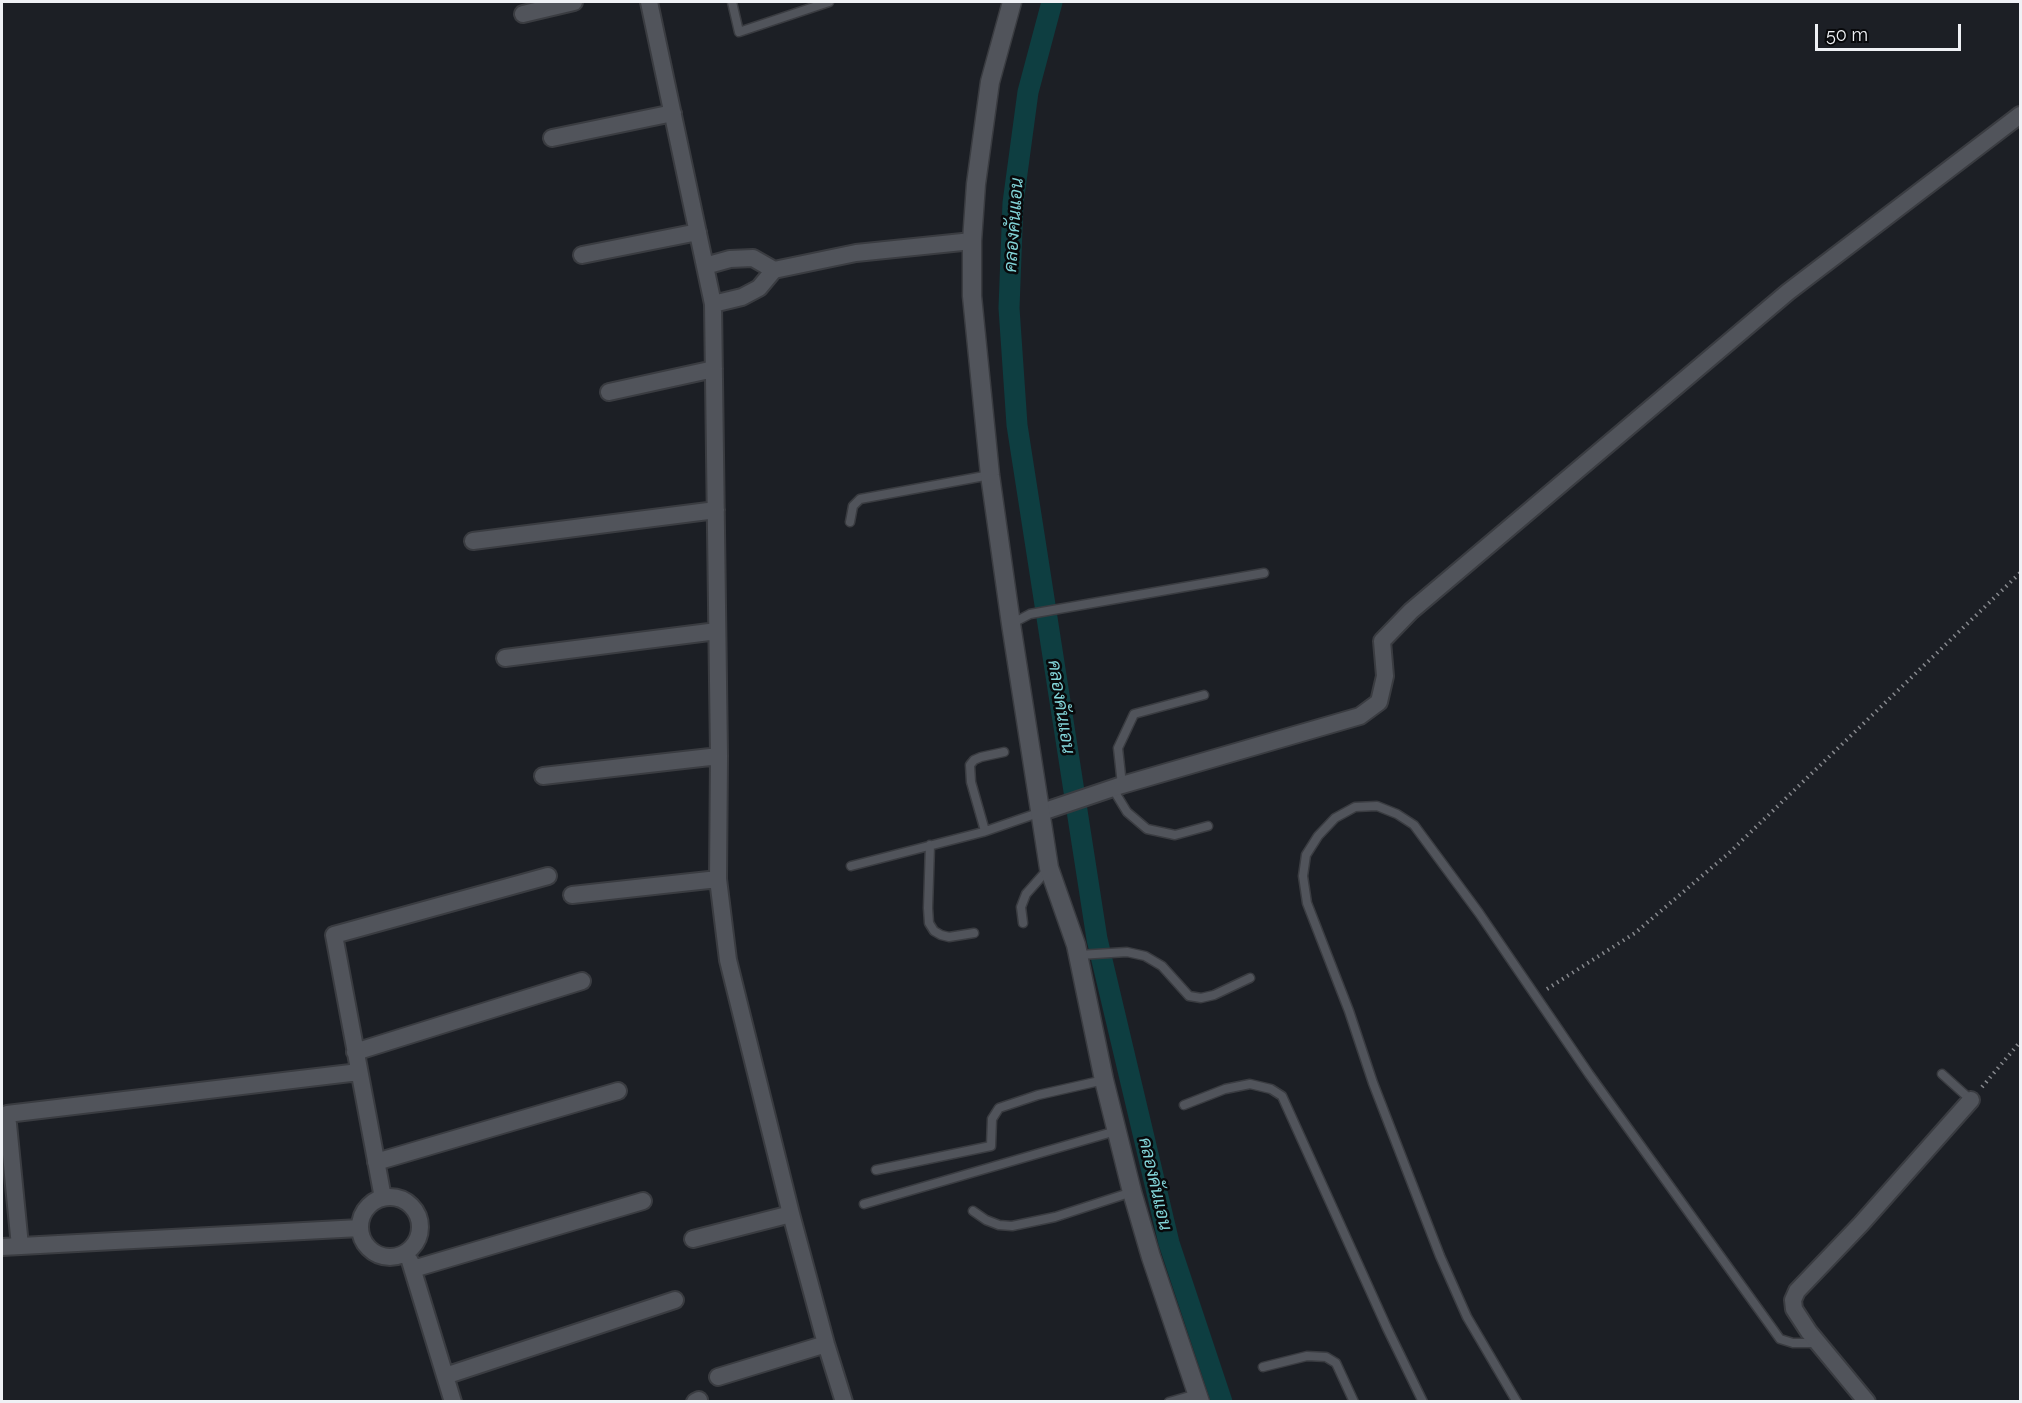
<!DOCTYPE html>
<html>
<head>
<meta charset="utf-8">
<style>
	body { margin:0 }
	#map { position:relative; width:2022px; height:1403px; overflow:hidden; background:#1c1f25; font-family:Raleway,sans-serif }
	canvas { display:block }
	.frame { position:absolute; inset:0; border:3px solid #eff1f5; pointer-events:none }
	.scale { position:absolute; left:1815px; top:24px; width:146px; height:27px; box-sizing:border-box; border:3px solid #eff1f5; border-top:0; padding-left:8px; font-size:18px; line-height:21px; white-space:nowrap; color:#eff1f5; -webkit-text-stroke:4px #08090b; paint-order:stroke }
</style>
</head>
<body>
<div id="map">
<canvas width="2022" height="1403"></canvas>
<div class="frame"></div>
<div class="scale">50 m</div>
</div>
<script>
const g = document.querySelector('canvas').getContext('2d');
g.lineJoin = 'round';
const toPath = rows => new Path2D(rows.map(r => 'M' + r).join(''));
function trace(path, color, width, dash) { g.strokeStyle = color; g.lineWidth = width; g.lineCap = dash ? 'butt' : 'round'; g.setLineDash(dash || []); g.stroke(path); }
function write(font, color, halo, rows, align = 'center') {
  g.font = font + ' Raleway,Sarabun,sans-serif'; g.lineWidth = 5; g.setLineDash([]); g.textBaseline = 'middle'; g.strokeStyle = halo; g.fillStyle = color; for (const [text, x, y, turn = 0] of rows) {
    g.save(); g.translate(x, y); g.rotate((+turn || 0) * Math.PI / 180); g.textAlign = isNaN(turn) ? turn : align; if (halo) g.strokeText(text, 0, 0); g.fillText(text, 0, 0); g.restore();
  }
}
trace(toPath([
	[1052,2,1028,92,1013,203,1009,308,1017,425,1097,939,1169,1243,1222,1402]
]), '#0e3e41', 21);
const service = toPath([
	[732,2,739,32,829,2],
	[850,522,853,506,860,499,990,475],
	[1011,624,1030,614,1264,573],
	[1122,785,1118,748,1134,714,1204,695],
	[1113,789,1127,812,1147,829,1175,835,1208,826],
	[985,831,971,782,970,765,974,760,981,757,1004,752],
	[930,845,928,908,929,923,934,931,941,935,949,937,974,933],
	[851,866,983,832,1041,812],
	[1023,923,1021,907,1026,894,1049,868],
	[1079,955,1127,952,1145,956,1162,966,1189,996,1201,998,1214,995,1250,978],
	[1942,1074,1971,1100],
	[1184,1105,1225,1089,1250,1084,1271,1089,1282,1096,1387,1328,1423,1402],
	[876,1170,991,1146,992,1119,999,1108,1038,1095,1104,1080],
	[864,1204,1116,1131],
	[973,1211,986,1220,999,1225,1012,1226,1055,1217,1132,1192],
	[1263,1367,1307,1356,1326,1357,1336,1363,1354,1402],
	[1169,1402,1197,1394],
	[1517,1402,1467,1317,1440,1256,1373,1083,1349,1011,1307,903,1303,876,1306,855,1318,836,1335,818,1355,807,1377,806,1397,814,1414,825,1479,913,1589,1074,1780,1339,1793,1343,1818,1343]
]);
const minor = toPath([
	[649,2,713,304,719,756,718,879,728,960,791,1214,826,1344,844,1402],
	[523,14,574,2],
	[552,138,673,113],
	[582,255,698,232],
	[705,266,730,259,753,258,774,270],
	[713,304,742,297,759,288,774,270,856,253,972,241],
	[609,392,714,369],
	[473,541,716,510],
	[505,658,717,631],
	[543,776,719,756],
	[1042,812,1122,785,1360,716,1379,702,1385,676,1382,641,1411,611,1788,292,2020,115],
	[572,895,718,879],
	[355,1052,582,981],
	[376,1162,618,1091],
	'360 1227a30 30 0 1 1 60 0a30 30 0 1 1-60 0Z',
	[383,1198,334,935,548,876],
	[693,1239,791,1214],
	[20,1246,7,1114,359,1072],
	[2,1247,360,1228],
	[410,1261,453,1402],
	[413,1269,643,1201],
	[445,1376,675,1300],
	[718,1377,826,1344],
	[695,1402,699,1400],
	[1867,1402,1809,1332,1794,1309,1793,1300,1797,1291,1861,1224,1971,1100]
]);
const tertiary = toPath([
	[1012,2,990,82,976,184,972,241,972,296,990,475,1011,624,1049,868,1076,945,1104,1080,1132,1192,1151,1257,1200,1402]
]);
trace(service, '#3a3c41', 11);
trace(minor, '#3a3c41', 20);
trace(tertiary, '#3a3c41', 21);
trace(toPath([
	[1547,989,1635,933,1730,852,2020,573],
	[1982,1087,2020,1042]
]), '#87898e', 4, [1.5, 4.5]);
trace(service, '#51545b', 8);
trace(minor, '#51545b', 16);
trace(tertiary, '#51545b', 18);
write('italic 18px', '#82d4d8', '#08090b', [
	["คลองคันแอน",1014,225,-86],
	["คลองคันแอน",1061,707,81],
	["คลองคันแอน",1155,1184,77]
]);
</script>
</body>
</html>
